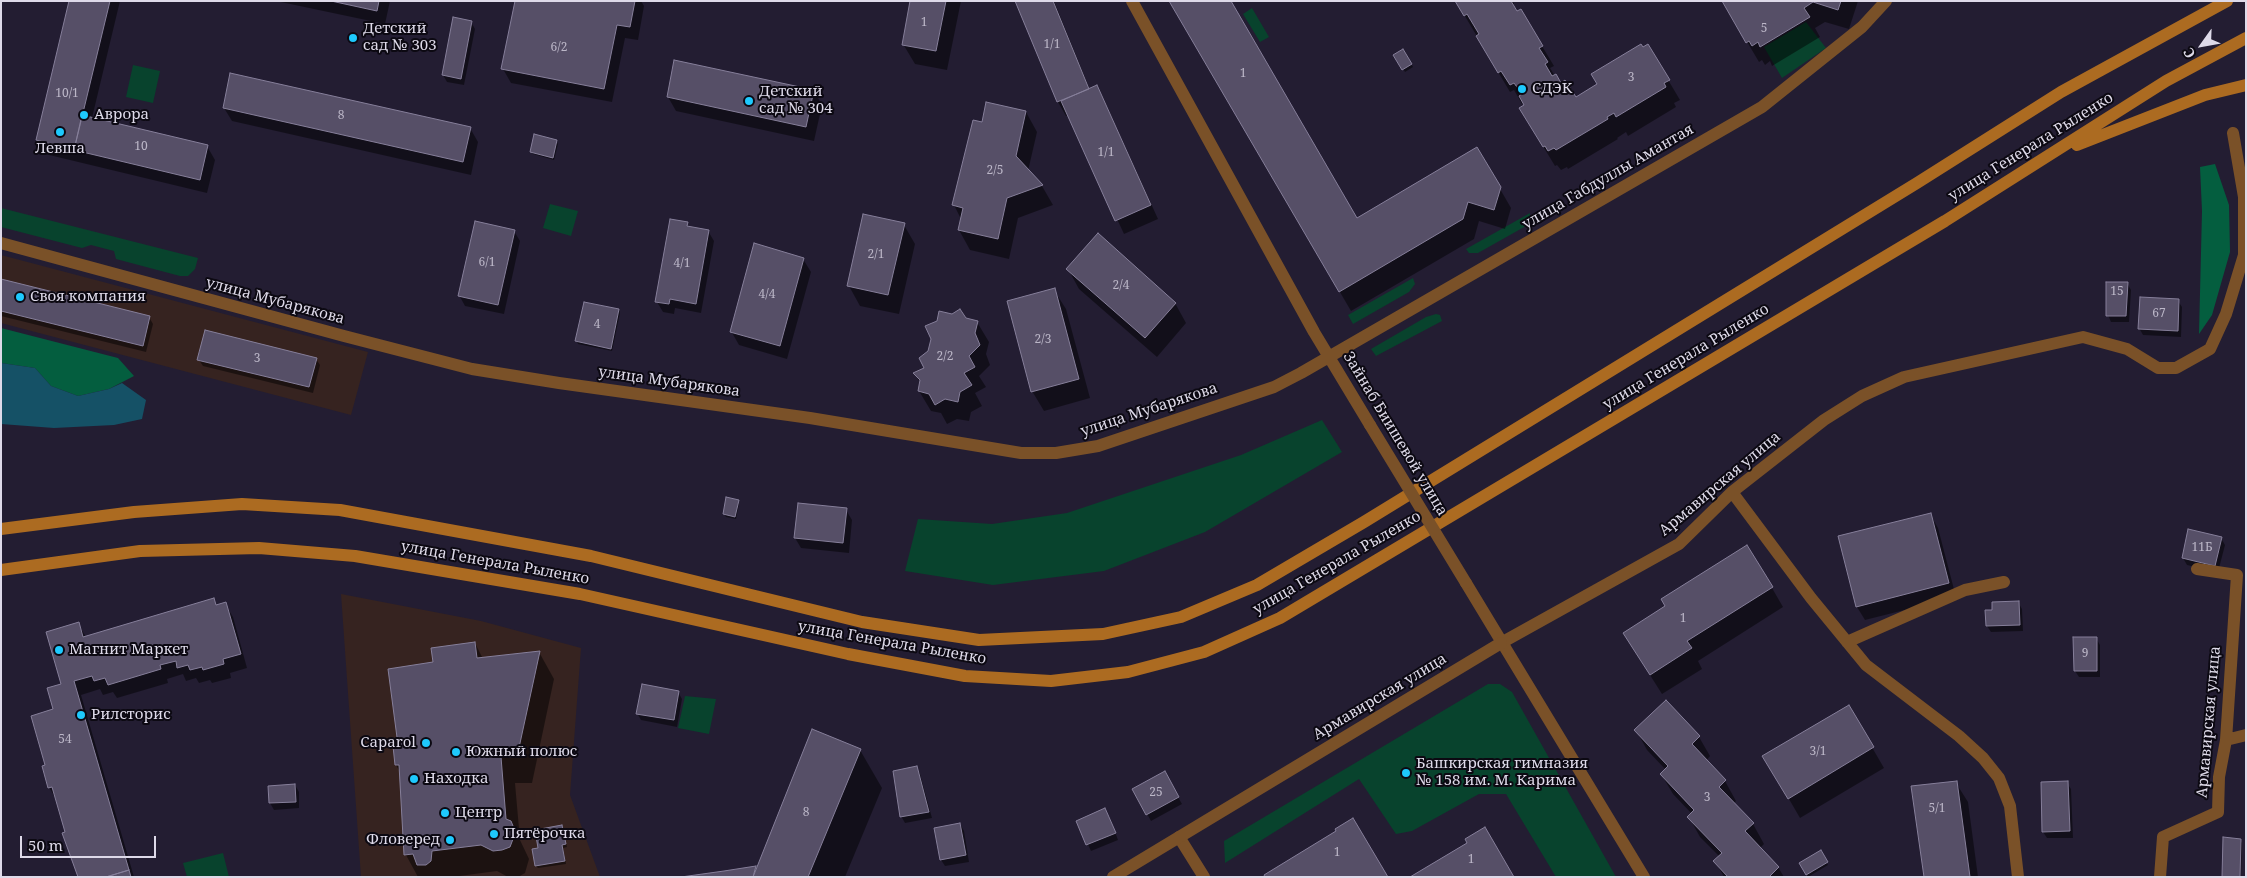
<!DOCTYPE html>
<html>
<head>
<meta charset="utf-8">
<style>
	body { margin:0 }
	#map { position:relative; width:2247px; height:878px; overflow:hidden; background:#231d32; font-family:"Noto Serif",serif }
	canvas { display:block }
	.frame { position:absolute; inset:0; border:2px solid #dedae9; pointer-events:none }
	.north { position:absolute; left:2177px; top:20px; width:50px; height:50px; -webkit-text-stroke:4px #0c0912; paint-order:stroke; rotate:238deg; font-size:14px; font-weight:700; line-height:20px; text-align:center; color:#dedae9 }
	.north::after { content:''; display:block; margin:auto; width:18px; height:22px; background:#dedae9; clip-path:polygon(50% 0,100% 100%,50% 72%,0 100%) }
	.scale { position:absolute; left:20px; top:836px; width:136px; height:22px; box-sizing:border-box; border:2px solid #dedae9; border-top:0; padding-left:6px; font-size:15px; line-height:18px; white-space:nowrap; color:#dedae9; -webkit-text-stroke:4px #0c0912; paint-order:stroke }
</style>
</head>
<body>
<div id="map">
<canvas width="2247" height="878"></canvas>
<div class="frame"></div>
<div class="north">С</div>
<div class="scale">50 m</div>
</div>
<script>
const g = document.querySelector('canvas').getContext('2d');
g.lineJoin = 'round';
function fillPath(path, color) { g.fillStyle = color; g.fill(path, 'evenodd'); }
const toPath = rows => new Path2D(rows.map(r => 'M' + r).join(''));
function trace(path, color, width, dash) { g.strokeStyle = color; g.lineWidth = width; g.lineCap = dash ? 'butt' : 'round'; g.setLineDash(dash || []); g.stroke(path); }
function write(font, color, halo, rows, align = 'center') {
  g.font = font + ' "Noto Serif",serif'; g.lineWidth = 4; g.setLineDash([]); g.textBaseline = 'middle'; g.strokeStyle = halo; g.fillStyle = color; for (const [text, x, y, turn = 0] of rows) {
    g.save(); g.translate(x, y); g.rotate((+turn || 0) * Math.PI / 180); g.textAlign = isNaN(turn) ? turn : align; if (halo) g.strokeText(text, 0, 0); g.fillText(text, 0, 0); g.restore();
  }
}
fillPath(toPath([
	[1,255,368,352,351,415,1,323],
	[341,594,481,621,581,648,570,795,600,877,361,877]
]), '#362320');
fillPath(toPath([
	[1252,8,1269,37,1260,42,1243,14],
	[1806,22,1826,48,1782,78,1764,47],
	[133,65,160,71,153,103,126,97],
	[550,204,578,211,571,236,543,228],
	[1,208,198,258,195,269,188,276,180,276,116,259,114,251,91,245,82,248,1,227],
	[1530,213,1529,222,1526,226,1478,253,1469,253,1466,249],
	[1413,278,1415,284,1409,292,1353,324,1348,315],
	[1436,314,1440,315,1442,321,1376,356,1371,349,1426,317],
	[1322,420,1342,452,1205,532,1104,571,993,585,905,571,918,519,992,524,1067,513,1241,455],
	[1488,684,1500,684,1512,692,1616,877,1556,877,1506,794,1479,794,1412,831,1396,834,1359,779,1225,863,1224,841],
	[685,696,716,699,709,734,678,728],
	[223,853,229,877,187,877,183,863]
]), '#08432d');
fillPath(toPath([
	[2215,164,2229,205,2230,252,2212,315,2199,334,2202,211,2200,167],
	[1,328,118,358,134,376,109,389,78,396,51,386,35,368,1,363]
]), '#045e3f');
fillPath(toPath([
	[1,363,35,368,51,386,78,396,109,389,122,383,146,400,142,419,114,425,54,428,1,424]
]), '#155166');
fillPath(toPath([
	[71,1,120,1,92,118,207,146,215,160,207,193,45,154,37,140],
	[276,1,390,1,385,24],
	[516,1,641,1,644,6,638,40,625,38,612,102,511,83,503,69],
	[912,1,961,1,947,70,915,64,903,44],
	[1017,1,1054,1,1090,90,1097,87,1104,100,1158,219,1124,234,1069,115,1066,116,1058,102],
	[1170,1,1357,219,1477,149,1511,208,1505,229,1479,221,1474,239,1351,311],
	[1456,1,1513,1,1514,4,1512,5,1542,46,1554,66,1550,68,1555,76,1575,99,1599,85,1648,46,1680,100,1674,103,1676,107,1628,136,1626,132,1617,138,1618,139,1568,169,1567,167,1561,170,1557,165,1555,166,1532,128,1525,103,1522,104,1514,90,1510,92],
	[1723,1,1858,1,1849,29,1825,22,1815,28,1820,37,1772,66,1770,61,1765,65,1762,60,1759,62],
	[471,22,475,29,464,85,447,82,443,75],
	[1402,50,1413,67,1405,72,1395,55],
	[814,91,822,105,814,141,676,111,668,97],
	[224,108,470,128,478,142,471,175,232,121],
	[1026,112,1037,132,1028,171,1042,186,1053,205,1018,218,1009,259,970,250,959,230,961,219,954,205,983,124],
	[556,141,558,144,554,160,533,154,531,152],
	[687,223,690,228,708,231,714,241,701,313,675,308,674,314,663,312,657,302],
	[904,225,915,244,899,314,860,306,849,286],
	[514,231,520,241,504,314,465,306,459,295],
	[803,259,811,272,787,359,739,345,731,331],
	[1068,269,1175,303,1186,323,1157,357,1079,289],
	[1,281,149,317,153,324,146,352,1,316],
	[2127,283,2131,290,2129,322,2111,322,2108,315],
	[1054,290,1066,309,1090,398,1044,411,1032,391],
	[2178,301,2182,307,2181,337,2143,335,2139,328],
	[619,310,620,313,612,351,578,344,577,341],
	[965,319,977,322,989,342,986,354,990,365,979,376,986,387,975,393,982,406,971,412,969,421,957,419,947,424,941,413,931,411,919,391,921,384,915,374,926,369],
	[316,359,320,365,313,393,203,366,199,360],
	[738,501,739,504,736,519,726,517,724,514],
	[846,510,852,520,849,553,801,548,795,538],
	[1930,514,1938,528,1956,597,1865,620,1857,607],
	[2221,538,2225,545,2218,572,2187,565,2183,558],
	[1772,588,1783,607,1698,661,1702,669,1662,694,1636,653],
	[214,600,217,606,225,604,233,617,247,668,230,673,231,678,212,683,210,680,199,683,196,678,186,681,183,674,167,679,168,683,117,698,113,692,103,695,100,689,81,695,134,877,79,877,63,834,67,833,57,801,49,787,47,766,54,710,78,624,86,637],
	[2018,602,2022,609,2023,631,1991,632,1987,626,1994,611],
	[2096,638,2100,645,2100,677,2079,677,2075,671],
	[475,643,483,659,539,652,554,679,532,783,515,783,520,840,529,859,525,873,518,877,508,877,497,871,452,877,418,877,406,855,400,772,396,765,395,747,399,746,434,663],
	[678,692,682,699,677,727,641,720,637,713],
	[1848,706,1884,768,1800,818,1764,756],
	[1636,730,1699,737,1710,756,1706,761,1725,781,1736,801,1733,804,1753,824,1764,844,1760,848,1778,867,1784,877,1724,877,1715,861,1720,857,1700,837,1689,817,1692,814,1673,794,1661,774,1666,770,1647,750],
	[813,731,860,750,882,788,845,877,690,877,757,868],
	[916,767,920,774,932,818,905,823,901,816],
	[1164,773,1182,804,1151,821,1134,790],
	[1956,783,1968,802,1978,877,1925,877],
	[2067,783,2071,789,2073,838,2047,838,2043,832],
	[295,785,299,792,299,808,274,810,270,803],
	[1109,816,1118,840,1091,851,1077,821],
	[960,824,964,831,969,862,945,866,941,860],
	[562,827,567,847,563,848,566,864,538,868,536,866,540,849],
	[2240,840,2242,843,2241,877,2223,877],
	[1820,852,1828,865,1808,877,1801,864]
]), '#0007');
const building = toPath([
	[69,1,110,1,74,150,36,140,69,1],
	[331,1,379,1,377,11,331,1],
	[515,1,635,1,630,27,617,25,604,89,501,69,515,1],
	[910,1,946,1,936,51,902,45,910,1],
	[1015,1,1053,1,1089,89,1057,102,1015,1],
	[1169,1,1231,1,1357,218,1477,147,1501,187,1494,210,1468,202,1463,219,1339,292,1169,1],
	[1455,1,1511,1,1517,11,1521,9,1543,46,1539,48,1548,62,1545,64,1552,76,1556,74,1561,83,1565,80,1576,97,1597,84,1591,74,1641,44,1643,47,1648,44,1670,80,1664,83,1666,87,1616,117,1614,113,1607,117,1608,119,1556,150,1554,148,1548,151,1545,146,1543,147,1519,108,1524,105,1519,96,1522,94,1514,83,1510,85,1501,71,1498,73,1476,36,1479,34,1467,14,1464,16,1455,1],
	[1722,1,1841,1,1838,10,1813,2,1804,8,1810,17,1760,47,1758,42,1752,46,1749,41,1746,43,1722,1],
	[453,17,472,21,461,79,442,75,453,17],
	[1403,49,1412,64,1402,70,1393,55,1403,49],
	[674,60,814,90,806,127,667,97,674,60],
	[230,73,471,127,463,162,223,108,230,73],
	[1097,85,1151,205,1115,221,1061,101,1097,85],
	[986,102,1026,111,1016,156,1043,185,1007,198,998,239,958,230,963,208,952,205,973,120,982,122,986,102],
	[82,115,208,145,200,180,74,150,82,115],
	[534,134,557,140,553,158,530,152,534,134],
	[863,214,905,223,888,295,847,286,863,214],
	[670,219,688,222,687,226,709,230,696,304,670,299,669,304,655,302,670,219],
	[475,221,515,230,498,305,458,296,475,221],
	[1098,233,1176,303,1145,338,1066,269,1098,233],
	[754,243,804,258,780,346,730,332,754,243],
	[1,279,150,316,143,346,1,311,1,279],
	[2106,282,2128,282,2126,316,2106,316,2106,282],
	[1055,288,1079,379,1031,392,1007,301,1055,288],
	[2140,297,2179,299,2178,331,2138,329,2140,297],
	[584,302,619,309,611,349,575,341,584,302],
	[960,309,966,318,978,321,975,333,980,345,969,356,975,367,964,373,972,385,960,392,958,402,945,399,935,405,929,394,918,391,920,380,913,373,924,368,919,358,928,351,931,339,925,326,937,321,939,311,952,314,960,309],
	[205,330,317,358,309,387,197,360,205,330],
	[726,497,739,500,735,517,723,514,726,497],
	[798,503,847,508,843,543,794,538,798,503],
	[1931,513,1949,583,1856,607,1838,536,1931,513],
	[2188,529,2222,537,2215,566,2182,558,2188,529],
	[1747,545,1773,587,1687,641,1692,648,1650,675,1623,633,1665,606,1661,599,1747,545],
	[214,598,216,605,226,602,241,654,223,659,224,664,203,670,202,667,190,670,188,665,177,668,176,661,160,665,161,669,108,685,105,678,94,681,92,676,74,681,129,870,106,877,78,877,62,833,65,832,52,787,48,788,42,766,45,765,31,716,53,709,47,688,61,684,46,632,79,622,83,637,214,598],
	[2019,601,2020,625,1986,626,1985,610,1992,610,1992,602,2019,601],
	[2073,637,2097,637,2097,671,2074,671,2073,637],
	[475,642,477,658,540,651,517,757,501,757,506,819,511,821,515,831,513,839,510,847,502,850,493,851,481,845,432,851,431,861,426,865,417,865,413,854,404,855,399,765,395,765,393,746,398,745,388,669,433,662,431,648,475,642],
	[642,684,679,691,674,720,636,714,642,684],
	[1666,700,1700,736,1692,744,1726,780,1719,787,1754,823,1745,831,1779,867,1769,877,1728,877,1713,861,1722,853,1687,817,1694,810,1660,774,1668,766,1634,730,1666,700],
	[1849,705,1874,747,1788,799,1762,756,1849,705],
	[812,729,861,749,808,877,753,877,812,729],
	[917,766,929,812,900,817,893,771,917,766],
	[1165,771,1179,797,1146,815,1132,789,1165,771],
	[1957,781,1970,877,1924,877,1911,786,1957,781],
	[2068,781,2070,831,2042,832,2041,782,2068,781],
	[295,784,296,802,269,803,268,786,295,784],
	[1105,808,1116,833,1086,845,1076,821,1105,808],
	[1353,818,1388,877,1265,877,1264,875,1336,831,1335,829,1353,818],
	[960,823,966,855,940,860,934,828,960,823],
	[562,825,566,844,562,845,565,861,535,866,532,849,538,848,535,830,562,825],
	[1485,827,1514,877,1410,877,1467,843,1465,839,1485,827],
	[2223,837,2241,839,2240,877,2222,877,2223,837],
	[1821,850,1828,862,1806,875,1799,863,1821,850],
	[756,866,753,877,681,877,724,871,756,866],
	[129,870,131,877,106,877,129,870]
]);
fillPath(building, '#564f67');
trace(building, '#867f9a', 1);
trace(toPath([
	[1132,1,1314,332,1370,425],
	[1,243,344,336,472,369,559,383,810,418,1021,453,1056,453,1098,446,1274,387,1301,373,1762,107,1862,27,1886,1],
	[1732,492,1811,598,1866,665,1959,736,1983,758,1999,778,2010,806,2018,877],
	[1466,583,1644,877],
	[1847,642,1965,590,2004,582],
	[1501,643,1679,544,1732,492,1824,420,1862,396,1904,377,2083,337,2127,349,2158,368,2176,368,2210,349,2226,314,2244,255,2244,197,2233,133],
	[2226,740,2246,735],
	[1179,837,1204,877],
	[2160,877,2163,837,2218,812,2219,777,2226,740,2237,575,2197,569]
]), '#7a5128', 12);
trace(toPath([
	[1113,877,1501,643]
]), '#7a5128', 12);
trace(toPath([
	[2077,145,2205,95,2246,85],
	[1,529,134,512,242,504,340,510,591,556,862,622,979,640,1103,634,1181,617,1257,585,1364,522,1917,183,2061,92,2227,1],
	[1,570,140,551,259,548,355,556,580,594,848,654,965,676,1051,681,1128,672,1204,652,1280,618,1945,221,2166,81,2246,38]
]), '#ac6b21', 12);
trace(toPath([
	[1370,425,1466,583]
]), '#7a5128', 12);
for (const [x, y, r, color] of [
	[353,38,5,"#1ec9fd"],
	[1522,89,5,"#1ec9fd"],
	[749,101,5,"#1ec9fd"],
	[84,115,5,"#1ec9fd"],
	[60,132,5,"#1ec9fd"],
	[20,297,5,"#1ec9fd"],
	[59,650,5,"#1ec9fd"],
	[81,715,5,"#1ec9fd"],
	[426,743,5,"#1ec9fd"],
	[456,752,5,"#1ec9fd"],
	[1406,773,5,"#1ec9fd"],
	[414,779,5,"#1ec9fd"],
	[445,813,5,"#1ec9fd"],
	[494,834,5,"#1ec9fd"],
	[450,840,5,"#1ec9fd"]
]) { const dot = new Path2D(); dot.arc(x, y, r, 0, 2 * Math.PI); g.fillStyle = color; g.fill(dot); trace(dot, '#0c0912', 2); }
write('12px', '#bcb7c8', null, [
	["1",924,23],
	["5",1764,29],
	["1/1",1052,45],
	["6/2",559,48],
	["1",1243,74],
	["3",1631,78],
	["10/1",67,94],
	["8",341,116],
	["10",141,147],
	["1/1",1106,153],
	["2/5",995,171],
	["2/1",876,255],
	["6/1",487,263],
	["4/1",682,264],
	["2/4",1121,286],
	["15",2117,292],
	["4/4",767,295],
	["67",2159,314],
	["4",597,325],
	["2/3",1043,340],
	["2/2",945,357],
	["3",257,359],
	["11Б",2202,548],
	["1",1683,619],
	["9",2085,654],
	["54",65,740],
	["3/1",1818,752],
	["25",1156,793],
	["3",1707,798],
	["5/1",1937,809],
	["8",806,813],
	["1",1337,853],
	["1",1471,860]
]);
write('15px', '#dedae9', '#0c0912', [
	["Детский",363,29],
	["сад № 303",363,46],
	["СДЭК",1532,89],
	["Детский",759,92],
	["сад № 304",759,109],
	["Аврора",94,115],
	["Левша",60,149,"center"],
	["Своя компания",30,297],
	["Магнит Маркет",69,650],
	["Рилсторис",91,715],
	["Caparol",416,743,"right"],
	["Южный полюс",466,752],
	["Башкирская гимназия",1416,764],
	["№ 158 им. М. Карима",1416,781],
	["Находка",424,779],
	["Центр",455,813],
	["Пятёрочка",504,834],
	["Фловеред",440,840,"right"]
], 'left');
write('15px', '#dedae9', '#0c0912', [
	["улица Генерала Рыленко",2031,147,-32],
	["улица Габдуллы Амантая",1608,177,-30],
	["улица Мубарякова",275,301,15],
	["улица Генерала Рыленко",1686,357,-31],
	["улица Мубарякова",669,382,8],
	["улица Мубарякова",1149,410,-18],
	["Зайнаб Биишевой улица",1395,434,59],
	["Армавирская улица",1720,484,-40],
	["улица Генерала Рыленко",495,563,10],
	["улица Генерала Рыленко",1337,563,-30],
	["улица Генерала Рыленко",892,643,10],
	["Армавирская улица",1380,697,-31],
	["Армавирская улица",2209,722,-85]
]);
</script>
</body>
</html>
